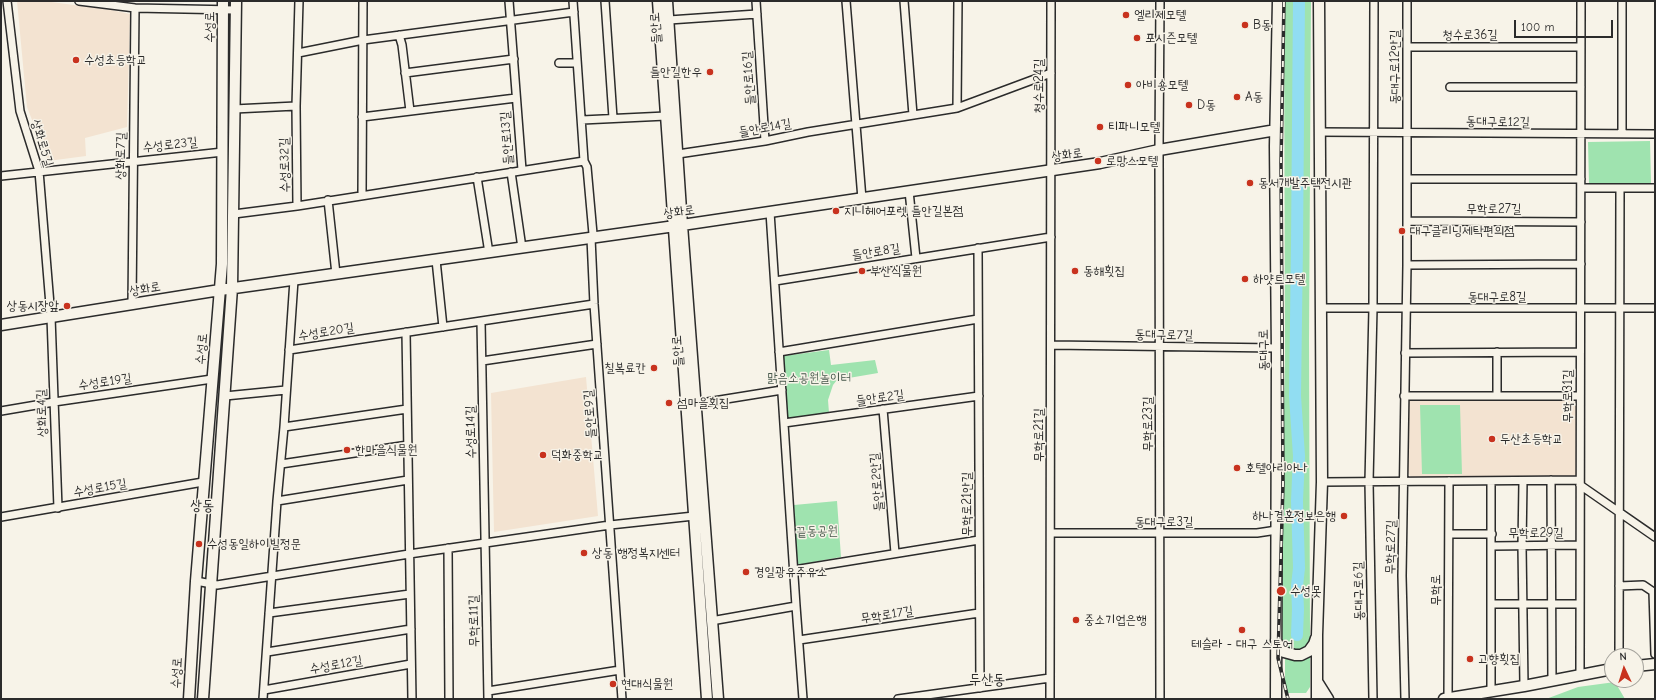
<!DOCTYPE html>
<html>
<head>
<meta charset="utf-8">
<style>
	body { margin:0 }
	#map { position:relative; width:1656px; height:700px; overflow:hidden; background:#f7f3e8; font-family:"Comic Neue",sans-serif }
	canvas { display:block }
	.frame { position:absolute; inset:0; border:2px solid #2b2b2b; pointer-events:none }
	.north { position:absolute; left:1604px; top:648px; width:40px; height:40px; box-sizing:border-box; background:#f7f3e8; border:1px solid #a5a39c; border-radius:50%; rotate:356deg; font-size:11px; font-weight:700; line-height:16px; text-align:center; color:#2b2b2b }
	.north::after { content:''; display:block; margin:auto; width:14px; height:18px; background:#c8321e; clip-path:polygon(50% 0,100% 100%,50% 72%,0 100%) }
	.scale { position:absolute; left:1514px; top:20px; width:99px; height:18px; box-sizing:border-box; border:2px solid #2b2b2b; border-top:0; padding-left:5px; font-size:12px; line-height:14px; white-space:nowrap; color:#2b2b2b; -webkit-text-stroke:3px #f7f3e8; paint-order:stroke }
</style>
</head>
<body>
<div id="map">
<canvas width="1656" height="700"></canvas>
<div class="frame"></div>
<div class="north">N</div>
<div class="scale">100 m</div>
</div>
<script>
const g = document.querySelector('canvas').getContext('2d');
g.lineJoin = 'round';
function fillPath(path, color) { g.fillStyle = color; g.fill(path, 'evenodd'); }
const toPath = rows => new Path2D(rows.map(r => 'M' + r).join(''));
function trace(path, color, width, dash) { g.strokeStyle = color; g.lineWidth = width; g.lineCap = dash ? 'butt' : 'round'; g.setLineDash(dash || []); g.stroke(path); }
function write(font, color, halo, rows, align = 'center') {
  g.font = font + ' "Comic Neue","Poor Story",sans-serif'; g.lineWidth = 3; g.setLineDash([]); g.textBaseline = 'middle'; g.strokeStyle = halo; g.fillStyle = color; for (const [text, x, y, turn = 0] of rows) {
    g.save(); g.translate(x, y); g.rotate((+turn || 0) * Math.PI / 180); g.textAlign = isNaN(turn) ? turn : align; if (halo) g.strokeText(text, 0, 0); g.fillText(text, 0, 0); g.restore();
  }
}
fillPath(toPath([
	[17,1,44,1,111,10,130,14,127,127,85,138,86,156,48,161,27,107],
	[586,377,598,516,494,532,491,393],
	[1410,399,1572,399,1576,404,1576,475,1574,476,1412,478,1408,473,1406,403]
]), '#f3e3d1');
fillPath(toPath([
	[1284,1,1311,1,1309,340,1310,638,1307,646,1299,652,1285,649,1280,639,1285,355],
	[1650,141,1651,183,1589,184,1588,142],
	[829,350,831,365,875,360,878,373,837,380,833,385,828,400,829,413,786,420,783,356],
	[1420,405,1460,405,1462,474,1422,474],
	[837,501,841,557,797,565,794,505],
	[1310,654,1310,687,1306,693,1288,693,1285,685,1285,659,1303,658],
	[1615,682,1625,699,1530,699,1546,699,1578,687]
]), '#9fe3af');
trace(toPath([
	[1297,635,1298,609,1297,586,1299,568,1297,501,1299,456,1295,396,1297,244,1299,1]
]), '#91ddf2', 12);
const street = toPath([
	[7,1,20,111,39,171,51,317,58,508],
	[79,1,135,8,235,10],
	[299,1,296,106,297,206,584,161,573,1],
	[509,1,522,170],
	[605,1,613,118],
	[756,1,765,141],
	[846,1,862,199],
	[904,1,913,115],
	[1622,1,1622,134],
	[669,20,757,14],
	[399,35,402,45,410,111],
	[1407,47,1581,47],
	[298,53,363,40,574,12],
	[559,63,577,63],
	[405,73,514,59],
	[1450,87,1581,87],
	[957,108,958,1],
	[234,109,296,106],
	[362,117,516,98],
	[582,120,666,116],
	[1319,132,1655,134],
	[678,154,765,141,808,132,957,108,1051,73],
	[584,161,587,167,593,234,591,238,594,304,622,699],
	[511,172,522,248],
	[1,176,223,152],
	[477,177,489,253],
	[1407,179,1581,179],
	[1581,188,1655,188],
	[909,191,916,258],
	[362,195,363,1],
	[328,200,336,274],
	[234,214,297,206],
	[1407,221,1581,222],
	[978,248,980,688],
	[436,260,443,327],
	[1407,265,1581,264],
	[775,281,1051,237],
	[132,305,135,8],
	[1321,308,1655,308],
	[481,321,488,699],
	[406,332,412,699],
	[1051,345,1277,348],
	[289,350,594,304],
	[779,352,978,319],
	[1405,353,1580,352],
	[482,361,597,344],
	[225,396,286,390],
	[1404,396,1580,396],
	[1497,396,1497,352],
	[695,404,782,390],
	[883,409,895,553],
	[1,411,54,402,212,379],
	[784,423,979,396],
	[284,427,407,409],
	[281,464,408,445],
	[1551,480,1552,681],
	[1523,481,1522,546,1524,686],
	[1322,482,1580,480],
	[1580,485,1655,537],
	[277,501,408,480],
	[1,517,203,482],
	[1051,533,1257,533,1277,530],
	[1449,534,1492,534],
	[1492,546,1580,545],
	[448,548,449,699],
	[794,570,979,540],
	[196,581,217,585,409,554,610,525,694,516],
	[1619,586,1643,585,1655,593],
	[1653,592,1655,654],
	[1492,604,1580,604],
	[796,606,803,699],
	[269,613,410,594],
	[711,621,796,606,770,212],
	[799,640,979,613],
	[267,652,411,629],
	[1619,656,1620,188],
	[1580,675,1581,1],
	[264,690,411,664],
	[488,691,620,670],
	[1491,691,1491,481],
	[1448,698,1449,481],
	[263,699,277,501,284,427,294,280],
	[898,699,1050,678],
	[1050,699,1051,1],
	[1160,699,1159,150,1160,1],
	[1373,699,1369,482,1373,308,1374,1],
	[1405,699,1402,576,1407,265,1407,1]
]);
const secondary = toPath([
	[658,1,707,699],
	[667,1,682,225,718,699],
	[1,325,220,290,682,225,1100,163,1159,150,1276,130],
	[1276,640,1278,645,1284,652,1295,655,1301,655,1309,651,1314,644,1316,638],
	[1636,666,1655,664],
	[1318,683,1328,699],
	[189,699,196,581,222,264,223,1],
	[203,699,232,288,236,1],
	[1276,699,1277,355,1275,146,1278,1],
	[1317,699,1317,635,1322,482,1319,1],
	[1444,699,1524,686,1612,669]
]);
trace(street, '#2b2b2b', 10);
trace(secondary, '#2b2b2b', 13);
trace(street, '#f7f3e8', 7);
trace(secondary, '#f7f3e8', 10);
const rail = toPath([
	[1284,1,1281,163,1283,484,1278,658,1288,699]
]);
trace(rail, '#2b2b2b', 3.5);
trace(rail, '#f7f3e8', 2, [6]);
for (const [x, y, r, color] of [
	[1126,15,4,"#c8321e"],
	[1245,25,4,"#c8321e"],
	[1137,38,4,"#c8321e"],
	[76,60,4,"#c8321e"],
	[710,72,4,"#c8321e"],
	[1128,85,4,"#c8321e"],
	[1237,97,4,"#c8321e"],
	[1189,105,4,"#c8321e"],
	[1100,127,4,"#c8321e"],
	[1098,161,4,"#c8321e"],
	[1250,183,4,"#c8321e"],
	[836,211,4,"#c8321e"],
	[1402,231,4,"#c8321e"],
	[862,271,4,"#c8321e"],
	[1075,271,4,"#c8321e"],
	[1245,279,4,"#c8321e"],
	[67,306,4,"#c8321e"],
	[654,368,4,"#c8321e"],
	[669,403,4,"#c8321e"],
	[1492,439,4,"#c8321e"],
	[347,450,4,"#c8321e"],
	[543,455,4,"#c8321e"],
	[1237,468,4,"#c8321e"],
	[1344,516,4,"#c8321e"],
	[199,544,4,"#c8321e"],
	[584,553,4,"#c8321e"],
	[746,572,4,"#c8321e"],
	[1281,591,5,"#c8321e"],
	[1076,620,4,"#c8321e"],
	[1242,630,4,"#c8321e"],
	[1470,659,4,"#c8321e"],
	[613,684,4,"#c8321e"]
]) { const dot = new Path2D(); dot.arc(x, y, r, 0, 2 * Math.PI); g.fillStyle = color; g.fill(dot); trace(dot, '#f7f3e8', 1.5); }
write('13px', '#2b2b2b', '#f7f3e8', [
	["엘리제모텔",1134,15],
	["B동",1253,25],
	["포시즌모텔",1145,38],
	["수성초등학교",84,60],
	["들안길한우",702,72,"right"],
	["아비숑모텔",1136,85],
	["A동",1245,97],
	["D동",1197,105],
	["티파니모텔",1108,127],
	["로망스모텔",1106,161],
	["동서개발주택전시관",1258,183],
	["지니헤어포렛 들안길본점",844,211],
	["대구클리닝세탁편의점",1410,231],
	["부산식물원",870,271],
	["동해횟집",1083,271],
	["하얏트모텔",1253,279],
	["상동시장앞",59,306,"right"],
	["칠복료칸",646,368,"right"],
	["섬마을횟집",677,403],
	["두산초등학교",1500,439],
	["한마을식물원",355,450],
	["덕화중학교",551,455],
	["호텔아리아나",1245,468],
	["하나결혼정보은행",1336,516,"right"],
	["수성동일하이빌정문",207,544],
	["상동 행정복지센터",592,553],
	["경일광유주유소",754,572],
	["수성못",1290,591],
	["중소기업은행",1084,620],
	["테슬라 - 대구 스토어",1242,644,"center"],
	["고향횟집",1478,659],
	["현대식물원",621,684]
], 'left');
write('13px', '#2b2b2b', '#f7f3e8', [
	["수성로",210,27,-90],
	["들안로",656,28,-94],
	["청수로36길",1470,35],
	["동대구로12안길",1395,67,-90],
	["들안로16길",749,78,-94],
	["청수로24길",1039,86,-90],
	["동대구로12길",1498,122,1],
	["들안로14길",765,128,-10],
	["들안로13길",507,138,-94],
	["상화로5길",42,143,73],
	["수성로23길",170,145,-6],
	["상화로",1067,155,-8],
	["상화로7길",121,156,-89],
	["수성로32길",285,165,-91],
	["무학로27길",1494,209],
	["상화로",679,212,-8],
	["들안로8길",876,252,-9],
	["상화로",145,289,-9],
	["동대구로8길",1497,297],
	["수성로20길",326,332,-9],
	["동대구로7길",1164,335,1],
	["수성로",202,349,-85],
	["동대구로",1264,350,-91],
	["들안로",678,351,-94],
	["수성로19길",105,382,-8],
	["무학로31길",1568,396,-90],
	["들안로2길",880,398,-8],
	["상화로4길",42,413,-92],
	["들안로9길",590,414,-94],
	["무학로23길",1148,424,-90],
	["수성로14길",471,432,-91],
	["무학로21길",1039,435,-90],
	["들안로2안길",877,482,-95],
	["수성로15길",100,488,-10],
	["무학로21안길",967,504,-90],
	["동대구로3길",1164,522],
	["무학로29길",1536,533],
	["무학로27길",1391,547,-89],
	["무학로",1436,590,-90],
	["동대구로6길",1359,591,-91],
	["무학로17길",887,615,-9],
	["무학로11길",474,621,-91],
	["수성로12길",336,665,-10],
	["수성로",177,673,-87]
]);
write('13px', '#48594c', '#f7f3e8', [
	["맑음소공원놀이터",809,378],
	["끝동공원",817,531]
]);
write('15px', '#2b2b2b', '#f7f3e8', [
	["상동",202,506],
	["두산동",987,680]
]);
</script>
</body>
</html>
